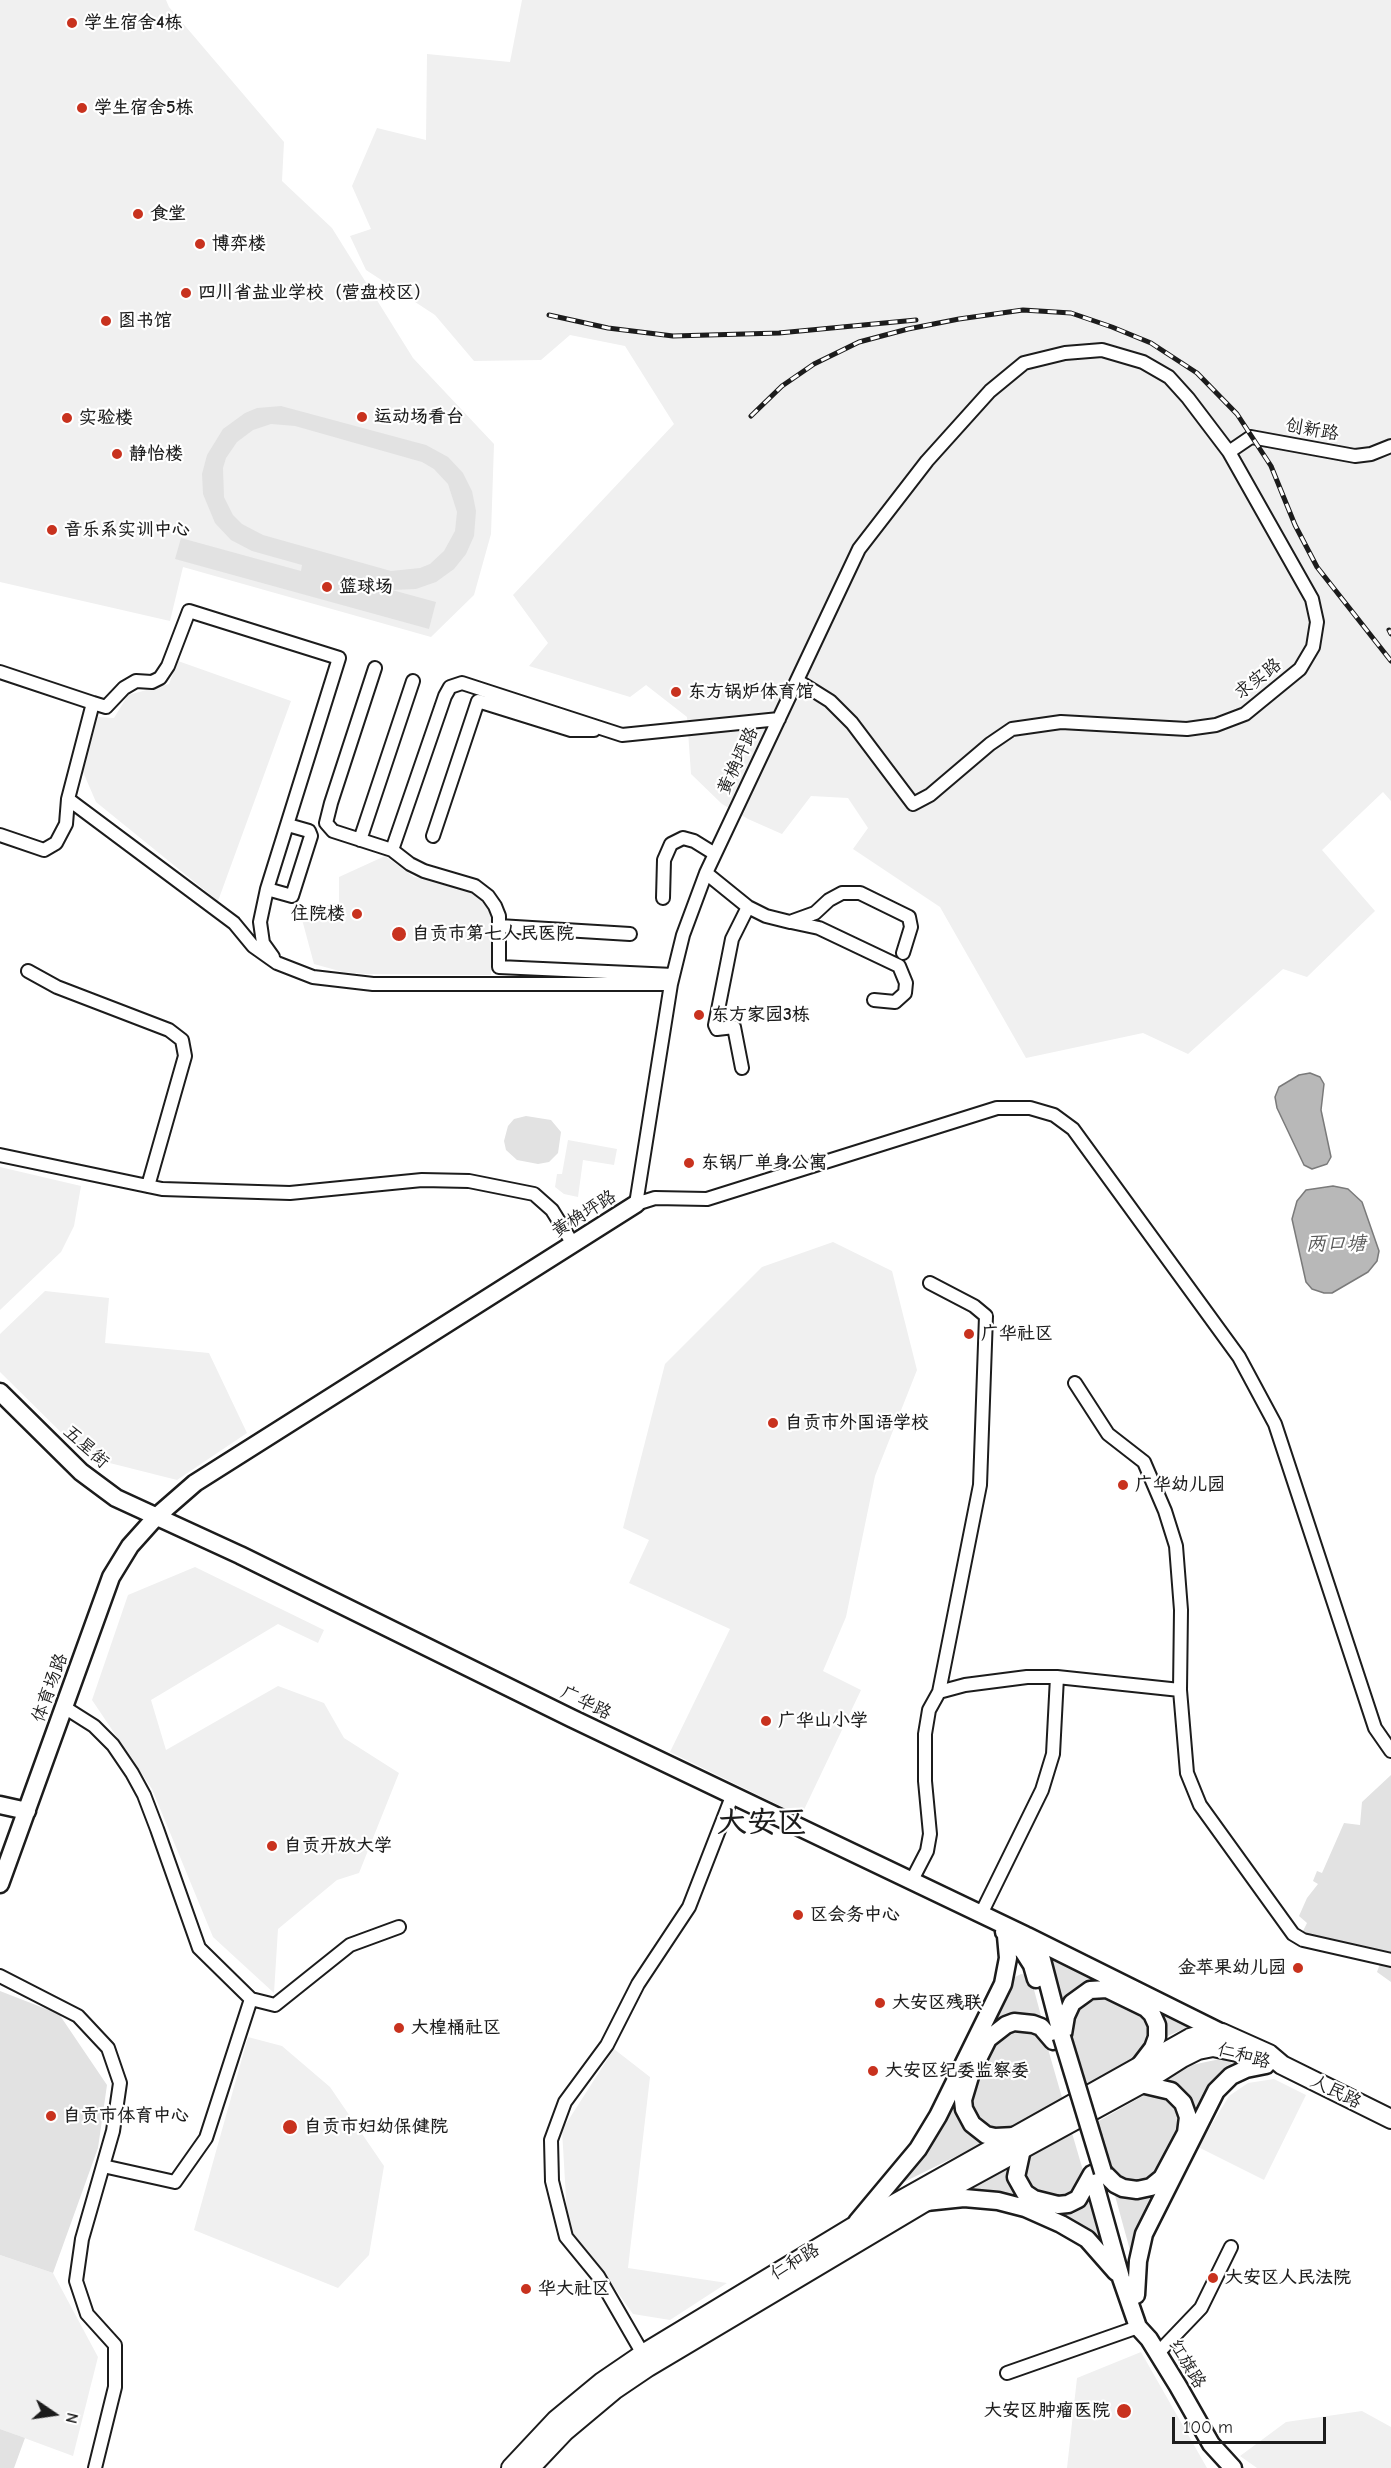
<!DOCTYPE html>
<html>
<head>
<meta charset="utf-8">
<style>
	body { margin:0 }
	#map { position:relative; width:1391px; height:2468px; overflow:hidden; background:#fff; font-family:"Comic Neue",sans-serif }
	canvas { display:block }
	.north { position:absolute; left:24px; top:2384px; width:60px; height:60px; -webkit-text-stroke:4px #fff; paint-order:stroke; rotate:103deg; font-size:16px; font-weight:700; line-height:24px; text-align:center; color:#1c1c1c }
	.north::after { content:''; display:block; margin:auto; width:21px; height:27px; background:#1c1c1c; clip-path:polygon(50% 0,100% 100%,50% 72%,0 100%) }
	.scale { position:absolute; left:1172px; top:2417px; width:154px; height:27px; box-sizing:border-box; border:3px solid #1c1c1c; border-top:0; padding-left:8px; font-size:18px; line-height:21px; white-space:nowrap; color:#1c1c1c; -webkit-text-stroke:4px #fff; paint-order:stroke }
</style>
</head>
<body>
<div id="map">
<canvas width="1391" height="2468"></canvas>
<div class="north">N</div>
<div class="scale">100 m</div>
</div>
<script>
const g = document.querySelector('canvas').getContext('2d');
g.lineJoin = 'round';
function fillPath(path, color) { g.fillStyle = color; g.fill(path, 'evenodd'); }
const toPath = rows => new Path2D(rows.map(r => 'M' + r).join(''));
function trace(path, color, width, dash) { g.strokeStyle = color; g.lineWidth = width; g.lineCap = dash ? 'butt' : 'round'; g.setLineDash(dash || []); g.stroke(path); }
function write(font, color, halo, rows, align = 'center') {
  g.font = font + ' "Comic Neue","LXGW WenKai TC",sans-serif'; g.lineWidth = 4.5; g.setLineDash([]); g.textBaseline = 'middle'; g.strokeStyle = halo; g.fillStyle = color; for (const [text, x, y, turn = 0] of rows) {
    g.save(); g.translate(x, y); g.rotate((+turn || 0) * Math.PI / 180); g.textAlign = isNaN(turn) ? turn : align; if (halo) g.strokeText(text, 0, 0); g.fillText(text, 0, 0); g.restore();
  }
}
fillPath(toPath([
	[0,0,166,0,169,7,284,142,282,181,332,228,413,358,494,444,491,534,474,595,431,637,183,567,170,621,0,582],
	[522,0,1391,0,1391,801,1383,792,1322,850,1375,911,1307,977,1283,969,1188,1054,1143,1033,1026,1058,940,907,853,849,868,828,848,798,811,796,782,834,748,819,722,804,691,774,687,717,646,685,630,697,529,666,548,643,513,595,674,424,625,346,570,335,541,360,474,361,435,315,366,270,350,236,371,229,352,186,377,128,426,140,427,54,510,62],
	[178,661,291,701,218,901,96,802,83,772,98,717,114,718,128,695,169,684],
	[385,856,414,877,470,888,493,909,491,975,367,974,343,972,314,964,300,912,339,902,339,877],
	[568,1140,617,1149,614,1165,583,1160,578,1197,564,1194,555,1187,557,1174,562,1174],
	[0,1167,81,1186,74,1226,61,1252,0,1310],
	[833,1242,892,1271,917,1370,875,1476,846,1617,823,1671,861,1690,801,1816,670,1752,730,1629,629,1583,649,1540,623,1528,665,1364,762,1267],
	[45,1291,109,1298,105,1343,209,1353,247,1433,177,1480,86,1457,0,1372,0,1334],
	[195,1567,324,1630,318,1643,278,1624,151,1700,166,1750,278,1686,324,1703,344,1738,399,1773,359,1873,337,1880,278,1929,274,1993,213,1937,152,1789,92,1700,128,1595],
	[248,2037,282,2046,330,2087,384,2166,369,2255,338,2288,194,2230],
	[614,2049,650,2077,628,2268,727,2283,670,2320,633,2314,598,2265,568,2232,562,2130],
	[1274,2079,1306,2095,1264,2180,1198,2147,1229,2096,1248,2083],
	[0,2255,53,2273,98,2357,73,2456,0,2429],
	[1141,2352,1207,2468,1067,2468,1077,2378],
	[1362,2411,1391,2427,1391,2468,1257,2468,1240,2456,1286,2422]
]), '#f0f0f0');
fillPath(toPath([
	[281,406,426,445,448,457,463,473,472,491,476,511,474,536,466,554,454,569,436,582,416,589,392,590,436,602,429,629,175,559,181,538,301,571,302,565,252,551,231,540,215,523,203,494,202,474,207,455,223,429,245,413,257,408],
	[271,424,295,426,422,462,434,469,448,484,457,512,455,531,444,551,430,564,420,568,391,571,263,535,242,524,233,515,224,497,223,468,226,458,237,442,253,430],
	[526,1116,551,1120,561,1132,558,1153,549,1162,538,1164,517,1160,506,1150,504,1141,508,1126,514,1119],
	[1391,1775,1391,1982,1377,1972,1382,1958,1368,1950,1302,1933,1307,1923,1299,1916,1307,1898,1318,1884,1313,1881,1317,1871,1322,1873,1344,1823,1360,1825,1362,1802],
	[1047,1955,1098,1980,1077,1988,1070,1994,1062,2006],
	[1021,1974,1027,1975,1033,1986,1041,2016,1021,2013,993,2023,1015,1977],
	[0,1991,59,2014,107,2085,98,2148,53,2273,0,2255],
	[1100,1994,1143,2014,1149,2035,1147,2046,1138,2056,1086,2084,1071,2034,1075,2012,1083,2002],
	[1158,2008,1193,2025,1163,2038,1165,2024],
	[1013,2031,1032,2033,1046,2042,1063,2101,1013,2126,993,2130,977,2118,971,2105,973,2086,990,2048,1005,2034],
	[1220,2059,1229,2060,1232,2064,1197,2121,1190,2096,1181,2087,1160,2079,1187,2066],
	[1148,2093,1162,2096,1174,2104,1180,2112,1181,2124,1178,2135,1158,2170,1148,2178,1138,2181,1127,2180,1117,2175,1109,2166,1097,2122],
	[954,2095,985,2142,900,2184,899,2182],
	[1072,2133,1084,2174,1071,2199,1047,2198,1025,2184,1024,2164,1028,2156],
	[1010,2165,1010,2180,1013,2190,1025,2200,966,2191],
	[1161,2188,1131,2254,1114,2192],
	[1090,2195,1104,2245,1059,2215,1073,2214,1081,2209],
	[0,2429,25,2438,14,2468,0,2468]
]), '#e2e2e2');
const water = toPath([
	[1310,1073,1320,1077,1324,1084,1321,1110,1331,1157,1327,1164,1312,1169,1304,1165,1277,1108,1275,1097,1279,1087,1299,1075,1310,1073],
	[1333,1186,1348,1189,1362,1202,1379,1251,1377,1261,1368,1272,1332,1293,1324,1293,1312,1289,1306,1282,1292,1219,1297,1201,1306,1190,1333,1186]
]);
fillPath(water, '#b8b8b8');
trace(water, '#7a7a7a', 1.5);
const street = toPath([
	[1229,452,1251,437,1355,456,1371,454,1391,446],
	[375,668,331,803,326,823,333,831,392,850,410,864,424,871,475,886,488,896,495,906,499,916,499,967,673,975],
	[0,672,93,703,68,799,234,923,253,946,277,963,313,977,373,984,671,984],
	[798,681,830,701,852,723,913,804,930,795,990,744,1012,729,1061,722,1187,729,1216,725,1245,714,1300,669,1313,647,1317,622,1312,599,1229,452,1188,398,1169,377,1143,362,1102,350,1065,353,1024,363,990,391,927,461,859,549,706,873,683,935,671,984,636,1204,655,1198,707,1199,997,1108,1030,1108,1054,1115,1073,1129,1239,1357,1275,1424,1375,1728,1391,1751],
	[93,703,106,707,124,688,136,681,152,682,160,678,168,666,189,611,339,658,267,889,260,922,263,943,273,957],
	[0,835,44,850,56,843,66,824,68,799],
	[433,836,478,701,571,730,594,730],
	[360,840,413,681],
	[392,850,445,696,450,687,462,683,622,735,779,719],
	[706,873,748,907,766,916,790,922,815,913,829,900,842,893,860,893,909,917,911,927,903,953],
	[267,889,292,896,311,836,309,831,288,825],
	[663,898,664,860,671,844,683,838,694,841,715,854],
	[791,922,819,928,899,966,906,983,905,993,895,1002,874,1000],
	[499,926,630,934],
	[28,971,57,987,169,1030,182,1040,185,1056,148,1186],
	[742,1068,734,1027,717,1029,715,1025,732,939,748,907],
	[0,1155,162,1189,290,1193,422,1180,469,1181,534,1194,552,1210,573,1244],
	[930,1283,974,1306,986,1316,980,1485,939,1692],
	[1075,1383,1108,1434,1144,1462,1165,1511,1176,1546,1181,1610,1180,1690],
	[1057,1677,1180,1690,1187,1773,1200,1805,1293,1934,1303,1940,1391,1960],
	[64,1707,94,1726,113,1745,132,1773,144,1795,157,1829,199,1948,251,1999,275,2005,350,1945,399,1927],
	[912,1880,927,1851,930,1834,925,1781,925,1734,929,1710,939,1692,965,1685,1027,1677,1057,1677,1053,1754,1042,1790,981,1914],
	[0,1976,78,2016,108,2048,120,2083,113,2131,82,2239,76,2281,87,2314,115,2345,115,2387,95,2468],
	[103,2166,175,2182,206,2138,251,1999],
	[643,2354,598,2276,566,2237,552,2181,551,2140,565,2102,607,2045,638,1984,689,1907,733,1794],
	[1157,2354,1201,2308,1231,2247],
	[1007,2373,1138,2327]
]);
const secondary = toPath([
	[0,1392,81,1472,116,1498,240,1555,571,1718,1025,1935,1034,1945,1042,1960,1062,2037],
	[0,1805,27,1811],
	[0,1884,111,1577,130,1546,156,1517,195,1483,636,1204],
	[1004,1932,1023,1951,1032,1965,1036,1979],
	[1027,1936,1222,2033],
	[1063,2034,1066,2016,1072,2003,1090,1990,1107,1989,1146,2008,1152,2014,1157,2025,1157,2037,1153,2048,1140,2065],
	[1015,2136,995,2137,986,2135,972,2124,964,2109,963,2100,971,2073,988,2039,1006,2025,1014,2022,1033,2024,1041,2027,1053,2041],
	[1022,2149,1016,2177,1025,2193,1034,2199,1058,2205,1068,2204,1078,2199,1092,2174],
	[1103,2172,1115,2184,1123,2188,1137,2190,1151,2187,1162,2178,1186,2133,1188,2117,1183,2103,1171,2091,1141,2084],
	[1092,2174,1121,2278,1138,2327,1149,2339,1178,2386,1211,2444,1233,2468],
	[926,2202,964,2198,998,2201,1025,2208,1061,2224,1087,2239,1116,2272],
	[857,2222,918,2149,938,2116,1003,1984,1008,1958,1006,1936],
	[1136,2295,1138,2261,1144,2234,1216,2091,1231,2076,1246,2069,1266,2065]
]);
const primary = toPath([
	[511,2468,556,2420,602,2382,643,2354,853,2227,1190,2038,1204,2034,1222,2033,1269,2054,1282,2065,1391,2119],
	[530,2468,565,2431,614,2390,648,2367,925,2202,1141,2084,1182,2058,1198,2050,1213,2047,1237,2052,1257,2061]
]);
trace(street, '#1c1c1c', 16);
trace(secondary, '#1c1c1c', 21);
trace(primary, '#1c1c1c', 22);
trace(street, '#fff', 12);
trace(secondary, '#fff', 16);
trace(primary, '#fff', 18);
const rail = toPath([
	[549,315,608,328,673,336,779,333,916,320],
	[751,416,782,386,814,364,859,342,908,329,959,319,1023,310,1071,313,1112,327,1151,343,1197,373,1237,414,1271,466,1295,525,1317,567,1391,661],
	[1389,630,1391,634]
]);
trace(rail, '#1c1c1c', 5);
trace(rail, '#fff', 3, [9]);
const secondaryBridge = toPath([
	[1062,2037,1103,2172]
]);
trace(secondaryBridge, '#1c1c1c', 21, []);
trace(secondaryBridge, '#fff', 16);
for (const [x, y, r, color] of [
	[72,23,6,"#c8321e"],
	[82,108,6,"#c8321e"],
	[138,214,6,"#c8321e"],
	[200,244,6,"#c8321e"],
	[186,293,6,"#c8321e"],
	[106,321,6,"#c8321e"],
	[362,417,6,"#c8321e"],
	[67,418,6,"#c8321e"],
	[117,454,6,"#c8321e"],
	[52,530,6,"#c8321e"],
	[327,587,6,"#c8321e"],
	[676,692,6,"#c8321e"],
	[357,914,6,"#c8321e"],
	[399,934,8,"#c8321e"],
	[699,1015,6,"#c8321e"],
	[689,1163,6,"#c8321e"],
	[969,1334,6,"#c8321e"],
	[773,1423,6,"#c8321e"],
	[1123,1485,6,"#c8321e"],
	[766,1721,6,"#c8321e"],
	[272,1846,6,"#c8321e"],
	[798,1915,6,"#c8321e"],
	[1298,1968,6,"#c8321e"],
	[880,2003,6,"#c8321e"],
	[399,2028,6,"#c8321e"],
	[873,2071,6,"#c8321e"],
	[51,2116,6,"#c8321e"],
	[290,2127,8,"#c8321e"],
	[1213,2278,6,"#c8321e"],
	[526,2289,6,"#c8321e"],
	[1124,2411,8,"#c8321e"]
]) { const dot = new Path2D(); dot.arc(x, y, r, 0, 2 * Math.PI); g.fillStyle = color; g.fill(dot); trace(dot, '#fff', 2); }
write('bold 18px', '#1c1c1c', '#fff', [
	["学生宿舍4栋",84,23],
	["学生宿舍5栋",94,108],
	["食堂",150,214],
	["博弈楼",212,244],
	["四川省盐业学校（营盘校区）",198,293],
	["图书馆",118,321],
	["运动场看台",374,417],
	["实验楼",79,418],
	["静怡楼",129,454],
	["音乐系实训中心",64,530],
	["篮球场",339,587],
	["东方锅炉体育馆",688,692],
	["住院楼",345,914,"right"],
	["自贡市第七人民医院",412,934],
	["东方家园3栋",711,1015],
	["东锅厂单身公寓",701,1163],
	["广华社区",981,1334],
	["自贡市外国语学校",785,1423],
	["广华幼儿园",1135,1485],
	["广华山小学",778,1721],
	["自贡开放大学",284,1846],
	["区会务中心",810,1915],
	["金苹果幼儿园",1286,1968,"right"],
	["大安区残联",892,2003],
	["大楻桶社区",411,2028],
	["大安区纪委监察委",885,2071],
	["自贡市体育中心",63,2116],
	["自贡市妇幼保健院",304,2127],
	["大安区人民法院",1225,2278],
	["华大社区",538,2289],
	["大安区肿瘤医院",1110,2411,"right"]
], 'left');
write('18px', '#1c1c1c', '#fff', [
	["创新路",1312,430,10],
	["求实路",1258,679,-38],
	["黄桷坪路",738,761,-65],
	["黄桷坪路",584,1214,-32],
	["五星街",86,1447,42],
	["体育场路",50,1688,-70],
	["广华路",586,1703,26],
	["仁和路",1244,2056,15],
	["人民路",1336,2092,26],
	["仁和路",795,2262,-31],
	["红旗路",1187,2364,59]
]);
write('italic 20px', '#5a5a5a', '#fff', [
	["两口塘",1336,1244]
]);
write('bold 30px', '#1c1c1c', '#fff', [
	["大安区",762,1824]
]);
</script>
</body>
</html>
